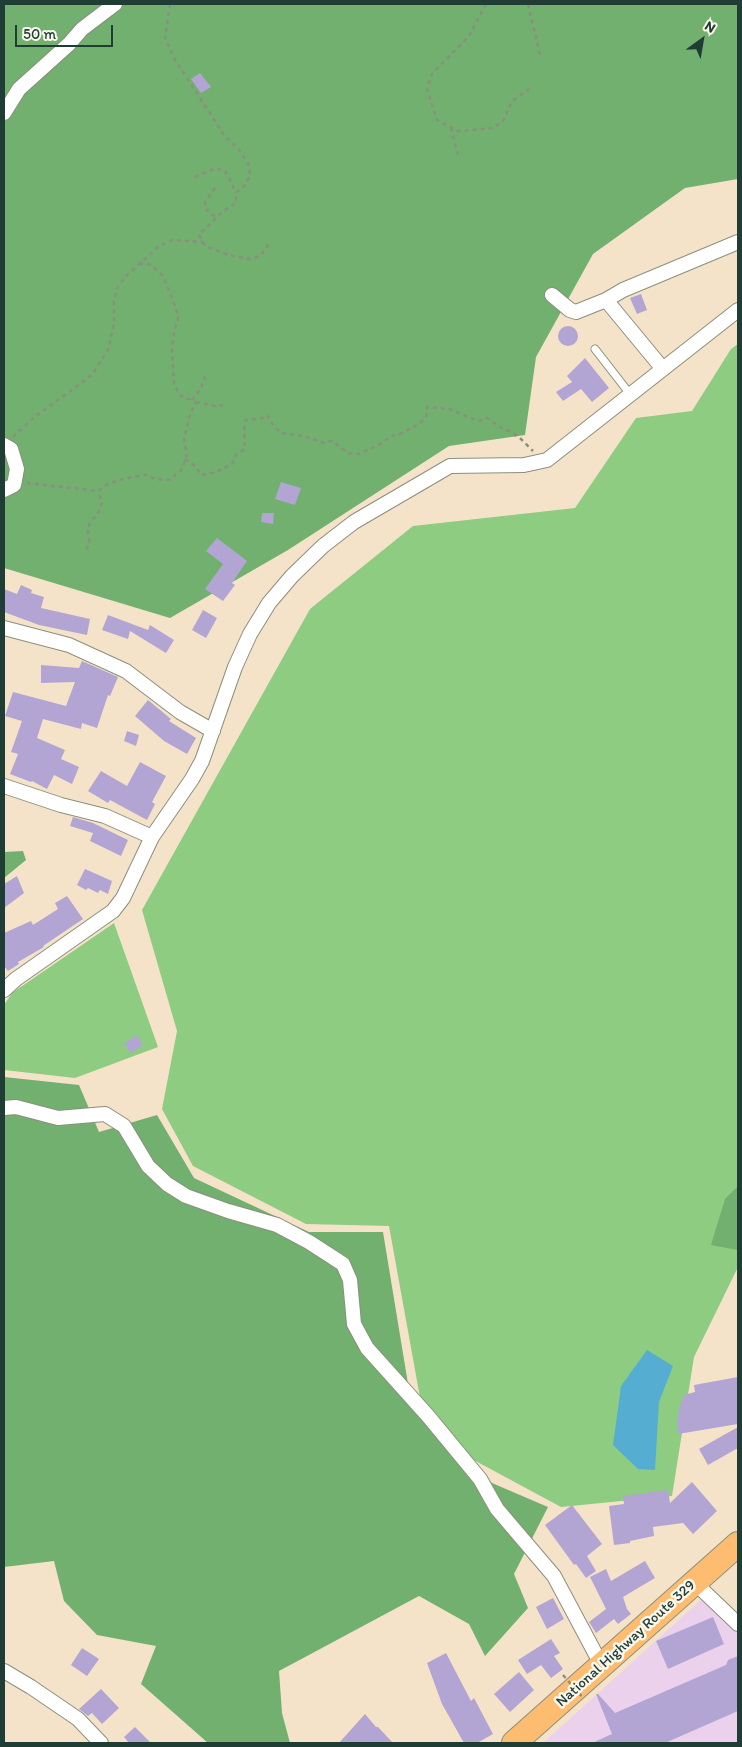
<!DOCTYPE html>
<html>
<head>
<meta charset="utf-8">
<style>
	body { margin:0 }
	#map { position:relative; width:742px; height:1747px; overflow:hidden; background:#f4e3c9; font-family:Itim,sans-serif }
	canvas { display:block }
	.frame { position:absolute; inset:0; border:5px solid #1f3d34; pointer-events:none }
	.north { position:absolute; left:677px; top:15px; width:50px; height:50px; -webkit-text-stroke:4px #fbf7ec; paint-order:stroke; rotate:32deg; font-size:14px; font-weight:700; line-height:20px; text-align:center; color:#1f3d34 }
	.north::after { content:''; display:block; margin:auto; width:18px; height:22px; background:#1f3d34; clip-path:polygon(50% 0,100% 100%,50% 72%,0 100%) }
	.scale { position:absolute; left:15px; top:25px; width:98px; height:22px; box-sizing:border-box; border:2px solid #1f3d34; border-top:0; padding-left:6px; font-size:15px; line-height:18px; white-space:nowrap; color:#1f3d34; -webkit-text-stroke:4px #fbf7ec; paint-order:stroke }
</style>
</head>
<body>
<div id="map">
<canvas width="742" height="1747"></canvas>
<div class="frame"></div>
<div class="north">N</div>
<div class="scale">50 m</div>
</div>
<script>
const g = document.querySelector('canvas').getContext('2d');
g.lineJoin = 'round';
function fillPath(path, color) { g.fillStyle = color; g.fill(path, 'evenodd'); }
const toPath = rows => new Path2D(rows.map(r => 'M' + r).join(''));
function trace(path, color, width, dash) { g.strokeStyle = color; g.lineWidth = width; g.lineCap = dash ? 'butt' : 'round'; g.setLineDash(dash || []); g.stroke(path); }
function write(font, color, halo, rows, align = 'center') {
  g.font = font + ' Itim,sans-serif'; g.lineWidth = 5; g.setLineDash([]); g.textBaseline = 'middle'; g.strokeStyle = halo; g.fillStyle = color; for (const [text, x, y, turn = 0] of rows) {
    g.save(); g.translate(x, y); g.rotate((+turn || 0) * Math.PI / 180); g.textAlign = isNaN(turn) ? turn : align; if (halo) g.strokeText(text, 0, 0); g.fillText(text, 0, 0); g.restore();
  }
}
fillPath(toPath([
	[703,1598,738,1632,738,1743,543,1743]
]), '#ebd1ec');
fillPath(toPath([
	[738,344,738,1267,694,1357,672,1496,561,1507,470,1458,421,1403,389,1226,306,1224,193,1166,162,1109,177,1031,142,910,310,609,413,526,575,508,636,418,692,411,731,349],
	[114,923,158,1047,75,1078,4,1070,4,1005,12,993]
]), '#8ecc81');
fillPath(toPath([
	[4,4,738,4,738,179,685,188,593,254,536,357,525,435,449,446,288,550,170,618,4,568],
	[23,851,26,860,4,878,4,852],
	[4,1077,79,1085,99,1132,157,1115,194,1178,309,1232,383,1232,412,1408,492,1483,548,1507,514,1574,528,1608,485,1656,469,1624,419,1596,279,1671,282,1713,290,1743,208,1743,141,1684,156,1646,97,1635,64,1601,54,1561,4,1567],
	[738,1186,738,1250,711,1245,725,1199]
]), '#72b06f');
fillPath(toPath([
	[647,1350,673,1366,659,1402,655,1470,638,1469,613,1445,621,1386]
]), '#55aed2');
fillPath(toPath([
	[200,73,211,87,201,93,191,79],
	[641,294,647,310,637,314,630,298],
	'558 336a10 10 0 1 1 20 0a10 10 0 1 1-20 0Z',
	[585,358,609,388,592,402,581,389,563,401,556,392,572,382,567,376],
	[281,482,301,488,295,505,275,499],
	[262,513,274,513,273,524,261,522],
	[217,538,247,561,232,583,235,585,223,601,205,589,223,564,206,551],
	[21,585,32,590,31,593,44,597,41,608,90,619,87,635,39,625,4,612,4,589,17,594],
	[203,610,217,618,206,638,192,630],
	[108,615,148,630,150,625,174,640,166,653,130,631,128,639,102,630],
	[82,661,118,677,110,696,108,695,97,728,82,723,81,729,43,719,37,738,65,750,61,759,79,767,72,784,54,775,47,789,32,781,31,782,10,774,18,754,11,752,22,721,5,716,13,692,66,706,75,682,41,683,41,665,79,668],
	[148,700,171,719,169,721,196,738,187,754,164,741,135,716],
	[127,731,139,735,136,746,124,741],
	[140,762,166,776,152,802,155,804,147,820,110,800,108,803,88,791,101,771,127,786],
	[73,817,93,823,128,840,121,856,90,841,93,833,70,826],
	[85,869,112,881,108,894,100,890,98,893,88,888,86,890,77,885],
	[17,876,24,893,4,908,4,884],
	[67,896,83,919,43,946,44,947,18,962,19,964,8,971,4,966,4,933,31,921,33,925,58,909,55,903],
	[136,1035,143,1045,131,1053,124,1044],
	[738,1377,738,1424,678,1434,677,1422,680,1405,684,1395,695,1392,694,1385],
	[738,1427,738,1448,708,1465,699,1449],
	[692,1482,717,1511,693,1534,683,1523,653,1527,654,1536,630,1541,630,1543,614,1545,609,1506,624,1504,623,1496,668,1490,670,1503],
	[572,1505,602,1544,587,1556,596,1571,586,1578,576,1564,574,1565,545,1525],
	[645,1561,655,1578,623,1597,627,1609,631,1614,618,1624,614,1619,596,1633,589,1622,606,1609,590,1577,606,1569,611,1581],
	[553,1598,564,1619,547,1629,536,1607],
	[713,1617,724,1644,668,1669,656,1641],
	[551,1639,560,1653,554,1656,563,1669,551,1678,541,1665,527,1674,518,1660],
	[82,1648,99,1659,87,1676,71,1665],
	[446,1653,471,1701,474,1698,493,1734,477,1743,464,1743,442,1704,427,1663],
	[738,1656,738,1711,665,1743,592,1743,612,1734,596,1694,598,1694,615,1713,726,1665,728,1660],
	[519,1672,534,1690,510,1712,494,1694],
	[101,1689,119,1708,102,1724,92,1713,88,1716,79,1709],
	[365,1714,376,1727,378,1727,393,1743,339,1743],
	[135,1727,151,1743,129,1743,124,1737]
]), '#b2a5d3');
const service = toPath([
	[595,349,630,394]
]);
const minor = toPath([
	[4,113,19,89,69,44,82,29,115,4],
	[552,295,570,310,576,312,606,300,663,369],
	[606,300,623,290,738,242],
	[4,445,11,449,17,469,14,485,4,490],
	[4,628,69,645,126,671,180,712,213,731],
	[4,786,61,805,105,816,152,837],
	[4,990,16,979,113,911,123,898,152,837,192,779,202,761,235,667,250,634,269,603,292,576,323,546,354,522,450,466,524,465,547,460,738,310],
	[4,1108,16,1107,58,1118,105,1114,124,1126,148,1166,167,1184,186,1196,228,1211,277,1225,309,1242,343,1264,350,1280,354,1324,367,1348,428,1416,480,1479,497,1509,554,1576,602,1666],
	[695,1583,738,1624],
	[4,1671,31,1687,78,1719,101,1743]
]);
const trunk = toPath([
	[514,1743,738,1544]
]);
trace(service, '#8a907e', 9);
trace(minor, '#8a907e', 16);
trace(trunk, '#8a907e', 26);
trace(toPath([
	[170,4,165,38,174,58,224,135,239,150,249,165,250,175,245,185,236,193,236,203,222,212,199,235,205,246,229,255,249,259,260,256,270,243],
	[486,4,469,36,432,74,427,89,437,120,458,131,493,128,503,121,512,101,532,87],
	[528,4,541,59],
	[451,128,458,155],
	[195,177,216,168,226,172,236,193],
	[215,188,205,202,206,209,216,218],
	[192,400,201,388,205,379,204,375],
	[196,402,215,406,223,405],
	[13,437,32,419,92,375,108,350,114,324,114,300,117,288,127,275,159,246,172,240,203,242],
	[185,459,195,466,201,475,216,472,232,464,236,455,245,449,244,429,246,420,262,418,267,415,273,425,281,433,304,436,324,443,332,441,348,453,359,454,384,442,389,437,400,434,420,423,426,417,427,407,449,409,478,421,487,418,500,427,511,432,521,439,533,451],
	[27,483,98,491,108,484,123,479,145,475,156,479,170,480,182,469,187,455,184,439,190,414,196,402,181,396,174,385,172,350,174,333,178,318,176,308,163,276,151,265,139,263],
	[86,549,90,544,88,533,89,525,100,510,102,502,98,491]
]), '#8a907e', 2.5, [4, 4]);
trace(service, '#fff', 7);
trace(minor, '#fff', 14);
trace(trunk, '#fdbc70', 24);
trace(toPath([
	[563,1675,584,1699]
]), '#8a907e', 2.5, [4, 4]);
write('15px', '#1f3d34', '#fbf7ec', [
	["National Highway Route 329",626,1644,-42]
]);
</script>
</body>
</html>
